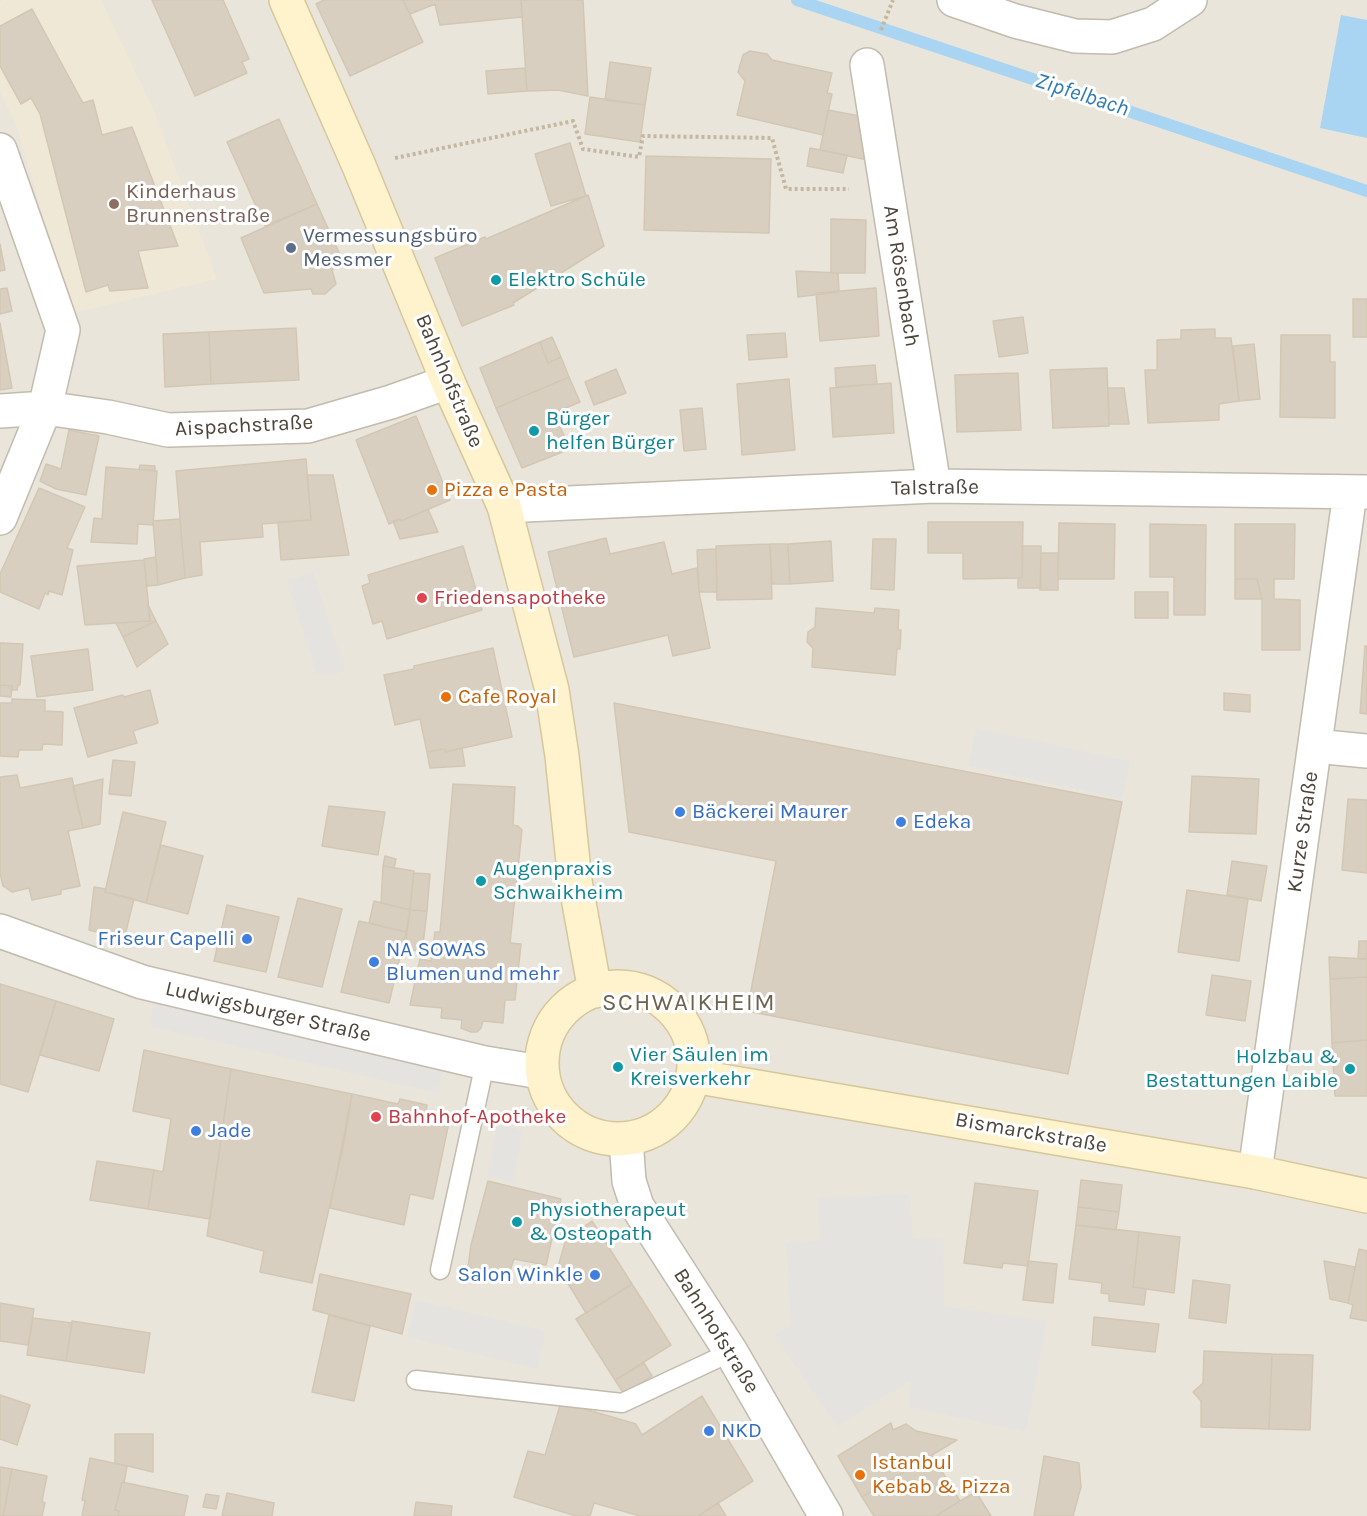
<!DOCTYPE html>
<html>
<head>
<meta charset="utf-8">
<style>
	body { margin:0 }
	canvas { display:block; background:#f6f3ec }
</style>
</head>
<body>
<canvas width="1367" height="1516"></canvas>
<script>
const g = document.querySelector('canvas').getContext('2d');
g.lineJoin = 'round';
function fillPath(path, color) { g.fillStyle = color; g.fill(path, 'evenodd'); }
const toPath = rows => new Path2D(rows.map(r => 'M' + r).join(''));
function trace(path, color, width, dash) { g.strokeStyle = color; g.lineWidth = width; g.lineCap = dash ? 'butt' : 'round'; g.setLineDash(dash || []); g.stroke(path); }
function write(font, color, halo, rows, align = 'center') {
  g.font = font + ' Karla,sans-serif'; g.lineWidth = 6; g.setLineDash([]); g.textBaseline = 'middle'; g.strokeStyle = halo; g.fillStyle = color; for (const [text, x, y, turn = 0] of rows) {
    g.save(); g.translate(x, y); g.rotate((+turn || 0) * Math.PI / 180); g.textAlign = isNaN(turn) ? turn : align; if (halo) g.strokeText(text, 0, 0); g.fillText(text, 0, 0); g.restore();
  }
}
fillPath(toPath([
	[0,0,1367,0,1367,1516,0,1516]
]), '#eae5da');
fillPath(toPath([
	[3,0,101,0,153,109,217,279,73,313,17,128,0,91,0,2]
]), '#efe8d6');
fillPath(toPath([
	[313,572,345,672,317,675,287,581],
	[976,728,1130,761,1122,799,968,766],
	[154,1002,443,1070,437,1093,149,1026],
	[497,1125,523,1130,513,1182,487,1177],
	[909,1194,913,1238,943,1239,944,1306,1047,1321,1026,1432,909,1407,911,1380,837,1426,774,1335,791,1326,786,1243,819,1240,818,1198],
	[416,1300,546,1331,537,1369,407,1337]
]), '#e5e3e0');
fillPath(toPath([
	[1341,15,1367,20,1367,138,1320,128]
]), '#a9d4f2');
trace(toPath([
	[797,0,1367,191]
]), '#a9d4f2', 12);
const building = toPath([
	[152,0,223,0,249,59,242,62,247,73,195,96,152,0],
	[324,0,403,0,423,42,350,76,316,4,324,0],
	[403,0,521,0,522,17,440,25,435,4,410,14,403,0],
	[521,0,583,0,588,96,558,90,527,91,521,0],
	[32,9,83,103,93,100,102,135,132,127,178,246,138,251,148,288,110,291,108,285,86,292,40,114,31,98,21,104,0,66,0,26,32,9],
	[750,51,767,54,772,60,832,73,827,93,832,94,823,135,737,115,745,81,738,72,743,55,750,51],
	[610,62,651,68,645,105,605,100,610,62],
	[525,68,527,91,488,94,486,71,525,68],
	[590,97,645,105,640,142,585,134,590,97],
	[828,110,865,117,872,161,820,150,828,110],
	[279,119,317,204,265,226,227,142,279,119],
	[570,143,586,196,551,206,535,154,570,143],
	[810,148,847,155,843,173,807,166,810,148],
	[646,156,771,159,769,233,644,230,646,156],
	[588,195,604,246,513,303,514,305,462,326,435,258,485,237,486,239,588,195],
	[317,204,342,259,332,270,336,284,325,294,313,294,311,289,264,293,241,238,317,204],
	[831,219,866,220,865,273,831,273,831,219],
	[0,244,5,270,0,271,0,244],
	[796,271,838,273,839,292,798,297,796,271],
	[7,288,12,311,0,314,0,289,7,288],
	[876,288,879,336,820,341,816,293,876,288],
	[1353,299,1367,299,1367,337,1353,337,1353,299],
	[1023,317,1028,353,999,357,993,321,1023,317],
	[0,323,12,388,0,390,0,323],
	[296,328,299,380,211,384,209,332,296,328],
	[1215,329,1215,338,1231,338,1239,401,1219,404,1219,420,1148,423,1145,370,1157,370,1157,340,1181,339,1181,330,1215,329],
	[209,332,211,384,165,387,163,334,209,332],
	[785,333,787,357,749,360,747,335,785,333],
	[1281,335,1330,335,1330,362,1335,362,1335,418,1280,417,1281,335],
	[552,337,561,357,548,363,540,342,552,337],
	[540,342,548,363,561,357,569,377,496,408,480,368,540,342],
	[1254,344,1260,399,1239,401,1233,346,1254,344],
	[875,365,877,384,836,387,835,368,875,365],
	[1107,368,1109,426,1053,428,1050,370,1107,368],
	[616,369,626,393,594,405,585,382,616,369],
	[1018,373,1021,430,957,432,955,375,1018,373],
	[569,377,580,402,554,413,570,449,522,468,496,408,569,377],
	[789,379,795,450,742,455,737,384,789,379],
	[891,383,894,433,833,437,830,388,891,383],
	[1108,388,1124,388,1129,424,1109,424,1108,388],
	[702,408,706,449,684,451,680,410,702,408],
	[416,416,450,500,401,521,400,519,389,524,356,440,416,416],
	[69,430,99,436,86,495,56,489,40,481,46,464,61,469,69,430],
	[306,459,311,520,262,524,263,537,200,542,202,575,185,578,176,471,306,459],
	[140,465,155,466,155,470,139,470,140,465],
	[106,467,157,471,153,525,138,524,137,544,91,542,94,518,102,519,106,467],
	[307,475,333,475,349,555,281,560,278,522,311,520,307,475],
	[39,488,85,507,67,548,73,550,62,595,49,591,48,595,45,593,39,609,0,592,0,574,39,488],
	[428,509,438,532,400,539,393,521,400,519,401,521,428,509],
	[180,519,185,578,158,585,153,521,180,519],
	[928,522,1023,522,1022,578,963,579,963,553,928,553,928,522],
	[1059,523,1115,524,1114,579,1058,579,1059,523],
	[1150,524,1206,525,1205,615,1174,615,1174,577,1150,577,1150,524],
	[1235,524,1295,524,1294,579,1274,579,1274,599,1300,600,1300,650,1262,650,1262,599,1257,579,1235,579,1235,524],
	[606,538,610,554,664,542,672,574,697,568,699,592,710,648,673,656,668,635,574,657,548,552,606,538],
	[873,539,896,539,894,590,871,589,873,539],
	[831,541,833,581,790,584,788,544,831,541],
	[770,544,772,599,717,600,716,546,770,544],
	[770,544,788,544,790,584,772,584,770,544],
	[463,546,482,610,387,639,382,621,373,624,362,586,370,583,368,575,463,546],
	[1022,546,1041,546,1041,588,1018,588,1018,578,1022,578,1022,546],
	[716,549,717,592,699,592,697,550,716,549],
	[1041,553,1058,553,1058,590,1040,590,1041,553],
	[156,557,158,585,147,586,144,559,156,557],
	[144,560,150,621,85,625,77,566,144,560],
	[1235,579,1257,579,1262,599,1235,599,1235,579],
	[1135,592,1168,592,1168,618,1135,618,1135,592],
	[148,605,156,621,123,637,116,623,150,621,148,605],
	[816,608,874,613,875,608,899,610,898,630,901,630,900,649,897,649,895,675,812,667,813,648,807,642,808,632,815,627,816,608],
	[156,621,168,644,137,667,123,637,156,621],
	[0,643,23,644,20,685,18,685,17,690,11,690,12,686,0,685,0,643],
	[1365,646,1367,646,1367,714,1360,713,1365,646],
	[493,648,512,737,445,752,445,749,427,752,420,719,395,725,384,675,414,669,414,666,493,648],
	[88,649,93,690,37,697,31,656,88,649],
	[0,685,12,686,11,697,0,696,0,685],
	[150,690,158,723,133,731,137,743,88,757,74,708,123,695,124,697,150,690],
	[1224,693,1250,695,1250,712,1224,710,1224,693],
	[12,699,45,700,45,711,63,712,62,745,43,744,42,750,19,750,18,757,0,756,0,703,12,703,12,699],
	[614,703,1122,802,1068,1074,747,1011,776,861,629,832,614,703],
	[462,748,465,766,430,768,427,752,445,749,445,752,462,748],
	[113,760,135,762,131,796,109,794,113,760],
	[17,775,20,788,72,778,83,828,68,831,80,886,61,890,61,894,32,900,29,888,12,892,3,886,0,873,0,777,17,775],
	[1192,776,1259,779,1256,834,1189,832,1192,776],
	[103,779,100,824,83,828,73,786,103,779],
	[453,784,515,787,513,825,518,826,522,830,510,943,521,944,515,1000,505,1000,503,1023,483,1021,481,1028,477,1032,471,1032,461,1028,462,1020,441,1018,442,1008,410,1005,420,959,431,961,435,932,440,932,453,784],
	[1348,799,1367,800,1367,873,1342,870,1348,799],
	[329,806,385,812,378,855,322,846,329,806],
	[123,812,166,822,146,903,105,892,123,812],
	[161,845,203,856,188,914,146,903,161,845],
	[385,856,396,859,394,868,383,866,385,856],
	[1232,861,1267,866,1261,901,1227,895,1232,861],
	[383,866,414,871,410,910,381,903,383,866],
	[414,873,430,874,427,911,410,910,414,873],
	[94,887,106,889,105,892,134,899,124,939,89,930,94,887],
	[1187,890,1248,899,1239,961,1178,952,1187,890],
	[298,898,342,909,322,987,278,977,298,898],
	[374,901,410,910,406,932,369,923,374,901],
	[227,905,279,917,266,972,214,961,227,905],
	[410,910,427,911,422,952,405,948,410,910],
	[359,921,406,932,389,1003,341,992,359,921],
	[1359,941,1367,941,1367,959,1358,959,1359,941],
	[1329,957,1367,959,1367,977,1330,979,1329,957],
	[1212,975,1251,981,1245,1021,1206,1015,1212,975],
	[1367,977,1367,1040,1332,1043,1330,979,1367,977],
	[0,984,56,1001,28,1092,0,1084,0,984],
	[56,1001,114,1019,99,1071,40,1055,56,1001],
	[1367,1040,1367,1096,1335,1096,1332,1043,1367,1040],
	[144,1050,231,1069,210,1219,148,1209,154,1170,163,1172,171,1119,133,1111,144,1050],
	[231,1069,352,1094,344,1143,312,1283,260,1272,264,1251,207,1236,231,1069],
	[352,1094,398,1104,400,1099,427,1105,426,1112,450,1117,433,1199,410,1194,404,1225,330,1208,352,1094],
	[97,1161,154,1170,148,1209,90,1200,97,1161],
	[1081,1180,1122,1185,1119,1212,1078,1207,1081,1180],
	[488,1181,561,1199,546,1265,514,1259,508,1276,468,1267,471,1245,488,1181],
	[975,1183,1038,1191,1028,1266,1003,1263,1002,1268,964,1263,975,1183],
	[1078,1207,1119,1212,1116,1230,1076,1225,1078,1207],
	[592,1221,632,1284,586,1313,558,1267,566,1239,592,1221],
	[1076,1225,1139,1232,1133,1287,1146,1289,1144,1305,1109,1301,1109,1294,1101,1293,1102,1283,1069,1279,1076,1225],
	[1139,1232,1180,1237,1174,1293,1133,1287,1139,1232],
	[1359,1249,1367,1251,1367,1321,1350,1318,1353,1305,1348,1303,1359,1249],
	[1028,1261,1057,1264,1053,1303,1023,1300,1028,1261],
	[1324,1261,1355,1267,1348,1303,1330,1299,1324,1261],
	[320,1274,411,1294,402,1334,313,1310,320,1274],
	[1193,1280,1230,1285,1226,1323,1189,1318,1193,1280],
	[632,1284,671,1345,615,1380,576,1319,632,1284],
	[0,1303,34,1309,28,1345,0,1341,0,1303],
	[329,1315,370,1326,354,1401,312,1392,329,1315],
	[1094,1317,1159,1324,1155,1352,1092,1345,1094,1317],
	[33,1318,72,1323,66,1361,27,1355,33,1318],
	[72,1321,150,1333,144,1373,66,1361,72,1321],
	[1204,1351,1272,1354,1269,1429,1201,1427,1201,1401,1193,1392,1203,1383,1204,1351],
	[1272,1354,1313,1355,1310,1430,1269,1429,1272,1354],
	[644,1363,652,1376,624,1394,615,1380,644,1363],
	[0,1395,30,1405,17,1445,0,1439,0,1395],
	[702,1396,753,1481,698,1516,640,1516,594,1503,590,1516,576,1516,514,1497,528,1451,545,1455,561,1402,636,1424,642,1435,702,1396],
	[891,1423,893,1430,906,1424,916,1431,957,1440,862,1497,838,1456,891,1423],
	[115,1434,153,1434,153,1472,115,1463,115,1434],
	[932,1455,960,1501,936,1516,874,1516,862,1497,932,1455],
	[1044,1456,1079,1463,1081,1487,1073,1516,1034,1516,1044,1456],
	[90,1458,127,1466,124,1483,122,1482,115,1510,119,1511,118,1516,82,1516,85,1501,82,1500,90,1458],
	[0,1467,12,1469,3,1516,0,1516,0,1467],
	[12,1469,47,1476,42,1501,45,1503,42,1516,3,1516,12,1469],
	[122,1482,188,1496,184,1516,118,1516,119,1511,115,1510,122,1482],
	[976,1492,991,1516,936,1516,960,1501,976,1492],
	[227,1493,274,1503,272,1516,222,1516,227,1493],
	[206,1494,219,1496,216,1509,203,1507,206,1494],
	[416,1502,452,1506,451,1516,414,1516,416,1502],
	[718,1503,726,1516,698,1516,718,1503]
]);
fillPath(building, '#d8cfc1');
trace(building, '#d3c7b4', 1.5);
const lane = toPath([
	[440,1270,485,1063],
	[416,1380,622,1403,731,1352]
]);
const street = toPath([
	[954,0,1015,21,1075,36,1112,37,1153,24,1190,0],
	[867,65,934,486],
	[0,150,63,330,45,408,0,518],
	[0,411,45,408,108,417,168,430,308,426,391,402,448,382],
	[504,506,934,486,1367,492],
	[1315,746,1367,751],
	[0,931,142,982,485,1063,541,1072],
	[626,1139,629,1181,637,1206,731,1352,826,1516],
	[1255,1172,1350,493]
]);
const secondary = toPath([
	[286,0,359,166,448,382,504,506,552,690,562,756,575,881,595,991],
	'542 1063a76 76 0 1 1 152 0a76 76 0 1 1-152 0Z',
	[693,1076,1255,1172,1367,1196]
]);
trace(lane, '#c2bbae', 21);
trace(street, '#c2bbae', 36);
trace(secondary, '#d6c79b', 36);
trace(toPath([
	[881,30,893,0],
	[395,158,573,121,583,149,639,157,643,136,772,138,786,189,849,189]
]), '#c4b79f', 4, [3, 3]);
trace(lane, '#fff', 18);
trace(street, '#fff', 33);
trace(secondary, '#fff3cd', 33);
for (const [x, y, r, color] of [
	[114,204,6,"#8d6e63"],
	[291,248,6,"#5c6f8a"],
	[496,280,6,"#0f9aa8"],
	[534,431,6,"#0f9aa8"],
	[432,490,6,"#e8710a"],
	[422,598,6,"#e0444e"],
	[446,697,6,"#e8710a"],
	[680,812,6,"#3f7fe0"],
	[901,822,6,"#3f7fe0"],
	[481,881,6,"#0f9aa8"],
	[247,939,6,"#3f7fe0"],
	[374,962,6,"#3f7fe0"],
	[618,1067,6,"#0f9aa8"],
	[1350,1069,6,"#0f9aa8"],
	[376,1117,6,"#e0444e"],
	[196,1131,6,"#3f7fe0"],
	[517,1222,6,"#0f9aa8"],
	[595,1275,6,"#3f7fe0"],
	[709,1431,6,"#3f7fe0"],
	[860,1475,6,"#e8710a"]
]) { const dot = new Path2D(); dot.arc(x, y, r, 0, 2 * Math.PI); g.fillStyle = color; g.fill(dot); trace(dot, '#fff', 2); }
write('21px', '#785e54', '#fff', [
	["Kinderhaus",126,192],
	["Brunnenstraße",126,216]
], 'left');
write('21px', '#4e5e75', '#fff', [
	["Vermessungsbüro",303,236],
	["Messmer",303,260]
], 'left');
write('21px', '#4b4439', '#fff', [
	["Am Rösenbach",901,276,81],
	["Bahnhofstraße",449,381,67],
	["Aispachstraße",244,426,-3],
	["Talstraße",935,488,-1],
	["Kurze Straße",1303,832,-82],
	["Ludwigsburger Straße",268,1012,13],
	["Bismarckstraße",1031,1133,10],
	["Bahnhofstraße",716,1331,58]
]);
write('21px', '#0d838f', '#fff', [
	["Elektro Schüle",508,280],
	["Bürger",546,419],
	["helfen Bürger",546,443],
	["Augenpraxis",493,869],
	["Schwaikheim",493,893],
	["Vier Säulen im",630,1055],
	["Kreisverkehr",630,1079],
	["Holzbau &",1338,1057,"right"],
	["Bestattungen Laible",1338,1081,"right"],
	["Physiotherapeut",529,1210],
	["& Osteopath",529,1234]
], 'left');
write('21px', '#c56008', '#fff', [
	["Pizza e Pasta",444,490],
	["Cafe Royal",458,697],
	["Istanbul",872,1463],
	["Kebab & Pizza",872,1487]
], 'left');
write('21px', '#be3a42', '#fff', [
	["Friedensapotheke",434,598],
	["Bahnhof-Apotheke",388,1117]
], 'left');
write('21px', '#366cbe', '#fff', [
	["Bäckerei Maurer",692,812],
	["Edeka",913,822],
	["Friseur Capelli",235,939,"right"],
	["NA SOWAS",386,950],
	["Blumen und mehr",386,974],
	["Jade",208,1131],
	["Salon Winkle",583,1275,"right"],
	["NKD",721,1431]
], 'left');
write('italic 22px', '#2e7ab2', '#fff', [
	["Zipfelbach",1082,95,18]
]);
g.letterSpacing = '1.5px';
write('24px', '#6e6250', '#fff', [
	["SCHWAIKHEIM",689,1003]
]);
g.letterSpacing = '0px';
</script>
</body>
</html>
